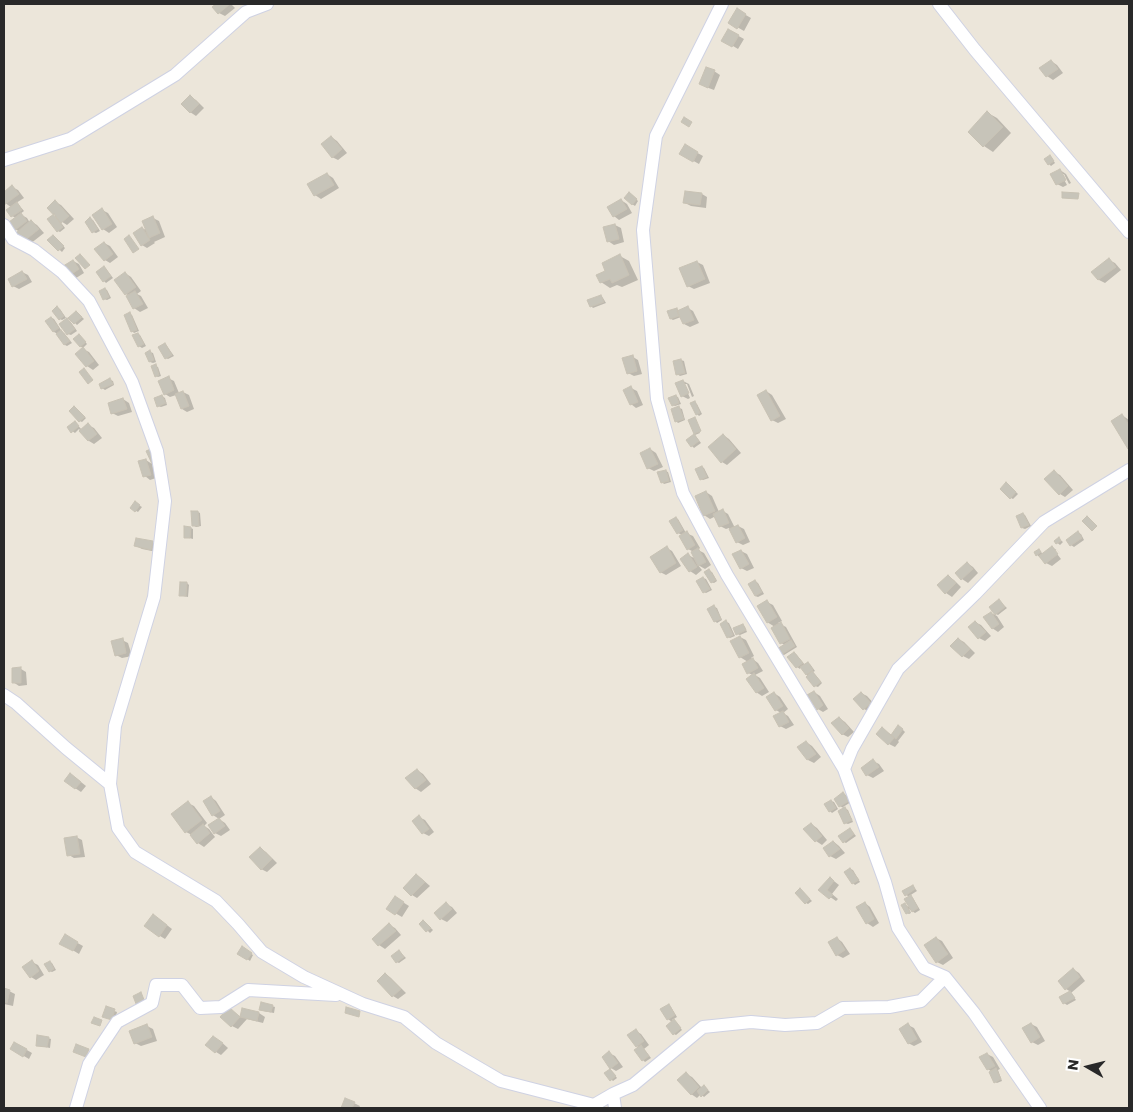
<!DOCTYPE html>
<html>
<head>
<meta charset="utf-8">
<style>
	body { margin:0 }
	#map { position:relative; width:1133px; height:1112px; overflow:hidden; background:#ece6da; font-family:Poppins,sans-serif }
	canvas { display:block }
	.frame { position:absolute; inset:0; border:5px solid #292929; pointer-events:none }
	.north { position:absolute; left:1063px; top:1042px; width:50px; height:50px; -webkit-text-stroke:4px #fff; paint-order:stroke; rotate:278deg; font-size:14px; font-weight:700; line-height:20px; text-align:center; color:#292929 }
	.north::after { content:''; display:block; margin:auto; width:18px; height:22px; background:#292929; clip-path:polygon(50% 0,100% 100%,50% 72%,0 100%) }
</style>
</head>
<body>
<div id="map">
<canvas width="1133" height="1112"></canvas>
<div class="frame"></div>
<div class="north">N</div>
</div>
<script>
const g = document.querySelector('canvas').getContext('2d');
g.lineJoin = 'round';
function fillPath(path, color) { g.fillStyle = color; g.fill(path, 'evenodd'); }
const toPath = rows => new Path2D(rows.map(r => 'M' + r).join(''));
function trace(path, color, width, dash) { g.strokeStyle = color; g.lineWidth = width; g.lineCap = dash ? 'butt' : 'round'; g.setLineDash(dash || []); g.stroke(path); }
fillPath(toPath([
	[211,4,231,4,235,8,225,16,219,13,215,6],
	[737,10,751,18,744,31,730,23],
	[728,30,744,39,738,49,723,40],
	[1051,61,1057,65,1063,73,1053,80,1047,76],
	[714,71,720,75,714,90,706,87],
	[191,97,196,100,204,108,196,116,190,112],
	[988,113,997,118,1011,133,993,152,984,146,969,132],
	[331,137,337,141,347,153,338,160,332,157],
	[685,146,703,156,699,164,681,154],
	[1050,156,1052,158,1055,163,1051,166,1049,164],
	[1060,170,1066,174,1071,183,1069,184,1064,174,1061,174,1067,185,1063,187,1057,184],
	[327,174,333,178,339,188,321,199,315,195,309,184],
	[12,187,18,190,24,198,16,203,19,205,24,211,20,214,27,218,30,223,32,222,37,225,44,233,30,244,20,232,15,229,16,218,12,216,8,210,12,208,4,202,4,193],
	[702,194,707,197,706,208,691,206,685,203],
	[632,195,638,201,635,206,632,204],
	[621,200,627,204,632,213,619,220,614,216],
	[55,202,61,205,74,219,67,225,59,220,65,228,60,232,58,231,55,215],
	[102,210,108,213,117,227,109,233,103,229],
	[153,218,159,221,165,237,154,242,155,243,147,248,142,245,142,228,148,231],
	[90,219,93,220,100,231,96,233,93,232],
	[615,225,621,228,624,242,614,245,608,241],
	[55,238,65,248,62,252,49,240],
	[104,243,110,246,118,257,110,263,105,260],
	[620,256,629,261,638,280,622,287,617,285,610,288,601,282,607,271],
	[1109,260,1115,263,1121,270,1105,283,1099,280,1093,272],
	[73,261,79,264,84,273,73,280,67,277],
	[697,262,703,265,710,283,694,289,688,286],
	[104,268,106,269,113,278,106,283,104,281],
	[22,272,28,275,32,282,19,289,13,286],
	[125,273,131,277,141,291,137,294,141,296,148,308,140,312,134,308,128,297,129,296,126,294,116,280],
	[105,289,107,290,111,298,107,300,104,299],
	[601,296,603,298,606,303,593,308,591,306],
	[58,308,60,309,66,318,62,320,60,319],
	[688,308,693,311,699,323,690,327,684,324,681,317,673,320,671,319,676,309,680,311],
	[77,312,84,319,77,325,70,318],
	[130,314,132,315,139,331,134,333,132,331],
	[52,318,54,319,61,330,60,331,64,333,72,343,67,346,65,345,57,335,58,334,54,332,47,321],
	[67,320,70,321,77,331,71,335,68,334],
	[138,334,140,335,146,346,142,348,139,346],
	[79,335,87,344,83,348,80,346],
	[165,345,167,346,174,356,168,359,166,358],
	[83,349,89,352,99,365,93,370,87,366,77,354],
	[150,352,153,353,156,362,153,363,150,362,147,353],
	[633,357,638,360,642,374,634,376,628,373],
	[681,360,684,361,687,374,680,376,677,374],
	[155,366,158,367,161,376,158,377,156,376],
	[168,378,174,381,179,393,183,392,189,395,194,409,187,412,182,409,176,395,170,397,165,394],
	[110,380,113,381,114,385,105,390,102,388],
	[683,381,689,384,694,396,692,397,687,384,684,384,690,398,688,399,682,396],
	[631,388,637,391,643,405,636,408,631,404],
	[766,391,772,395,786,419,778,423,772,420],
	[162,396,165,398,167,405,161,407,158,406],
	[675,396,678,397,681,404,675,406,673,405],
	[123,399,129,403,132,412,118,416,112,413],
	[695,403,697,404,702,414,699,416,697,414],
	[75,407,86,418,82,422,80,421],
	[679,408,682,409,685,420,678,423,676,421],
	[1122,415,1129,420,1129,449,1112,422],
	[694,418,700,433,695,435,701,443,694,448,692,446,687,440,695,434,689,420],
	[75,422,82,430,88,425,94,428,102,438,94,444,89,441,79,429,75,433,68,428],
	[723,435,729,439,741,453,727,465,722,462],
	[650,449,656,453,663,467,654,471,648,468],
	[146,460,152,464,156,478,150,480,145,476],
	[702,467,704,468,709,478,703,480,701,479],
	[665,471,668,472,671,482,664,484,662,482],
	[1054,472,1060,475,1073,490,1065,497,1060,494],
	[1009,485,1018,494,1013,499,1011,498],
	[706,492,712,496,719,512,723,511,728,514,735,528,738,526,744,529,750,542,743,545,737,542,729,528,726,529,720,526,716,516,710,519,704,515],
	[135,503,142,507,138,512,131,508],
	[198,512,200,513,201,526,196,527,193,525],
	[1023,514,1025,515,1031,526,1025,529,1022,528,1017,517],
	[676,518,678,519,686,533,693,536,700,548,698,550,704,553,711,565,705,569,698,565,702,570,696,575,690,571,688,555,696,559,694,552,688,549,682,535,678,533],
	[191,528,193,529,193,539,185,537],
	[1078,533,1081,534,1084,540,1074,547,1071,545],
	[1059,539,1063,542,1060,545,1055,541],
	[152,542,158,546,157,552,142,549,136,546],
	[1052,547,1058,551,1063,557,1057,550,1054,550,1061,559,1052,566,1046,563,1035,553,1039,550,1043,554],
	[667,548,672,551,681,566,666,575,660,572],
	[741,551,747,554,754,568,747,571,741,568],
	[967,563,973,567,978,573,968,583,962,579,956,573],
	[709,571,712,572,717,581,714,583,711,582],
	[948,576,954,580,961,587,952,597,946,593,938,585],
	[703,578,706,579,712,590,706,593,704,592],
	[755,581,758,583,764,594,758,597,755,596],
	[187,583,189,585,188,597,183,596,181,595],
	[999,601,1007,608,998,615,996,614],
	[767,602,773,605,782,621,778,623,786,627,797,647,784,655,782,654,785,645,781,643,773,628,775,627,767,622],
	[714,607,717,608,722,620,717,623,715,621],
	[991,613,997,616,1004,627,998,632,992,628],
	[726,622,729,623,735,636,730,638,728,637],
	[975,622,981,625,991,636,985,641,979,638],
	[743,625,745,627,747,632,740,635,737,634],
	[740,637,746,640,754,656,751,658,758,663,763,671,755,675,760,678,769,692,762,696,756,692,753,675,748,673,748,662,740,657,732,641],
	[958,639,964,642,975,653,969,659,963,656,952,645],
	[122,640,128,643,132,656,122,658,116,655],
	[794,653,796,654,805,665,808,663,810,664,815,671,813,672,822,683,818,687,815,686,809,676,806,674,801,667,800,669,797,667],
	[21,669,26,672,27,685,19,686,13,682],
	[814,692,820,696,828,709,823,712,818,709],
	[774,693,780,697,788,709,783,713,788,716,794,725,786,729,780,726,781,713,776,710],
	[861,693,867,696,876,706,870,712,864,709],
	[839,718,845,722,854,732,848,737,842,734],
	[901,728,905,732,898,741,899,742,895,747,889,744,882,729,892,735],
	[806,742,812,746,821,757,814,763,808,760,799,747],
	[873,761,879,764,884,771,873,778,867,775],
	[417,770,423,774,431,784,421,792,415,788],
	[76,778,86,786,81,792,75,788],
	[843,794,846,795,851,802,843,807,848,810,853,822,848,824,845,823,845,809,840,806],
	[211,797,216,801,225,815,219,819,213,815],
	[831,801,834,802,838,809,832,813,830,811],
	[188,803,194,806,207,823,204,826,209,829,215,837,204,847,198,843,192,835,186,832],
	[419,817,425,820,434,832,429,836,423,833],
	[219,819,225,823,230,830,221,836,215,833],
	[811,824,817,828,827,840,822,845,816,841,805,829],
	[850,829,856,836,846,843,844,842],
	[76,837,82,840,85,857,74,858,69,855],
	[834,842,839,846,845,853,836,859,830,856],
	[260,848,266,852,277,863,267,872,261,869],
	[850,869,853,870,860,882,855,885,853,883],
	[416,875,422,879,430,886,417,898,412,895],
	[830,878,839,885,832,894,838,899,836,901,820,890],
	[913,886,917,891,909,896,913,898,920,910,915,913,909,909,911,913,909,914,907,913,905,905,911,908,910,897,906,895],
	[802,891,812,901,808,904,806,903],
	[401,901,409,906,402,917,388,909],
	[865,903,870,907,879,923,873,927,867,923],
	[446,904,452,907,457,913,447,922,441,919],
	[159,919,172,929,165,939,160,936],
	[424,921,433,930,430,933,421,924],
	[389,925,395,928,401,935,385,949,379,945,373,939],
	[65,936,83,946,79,954,61,943],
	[837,938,842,942,850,954,843,958,837,955],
	[936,938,942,941,953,958,943,965,937,962],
	[242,948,253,955,250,961,239,953],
	[399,951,406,958,399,963,397,962],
	[32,962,38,965,44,975,36,980,31,977],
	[50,962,52,963,56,970,52,972,50,971],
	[1073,969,1079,973,1085,981,1071,993,1076,1000,1067,1005,1064,1003,1061,997,1071,992,1066,989],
	[386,974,391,978,406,993,398,999,393,996],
	[4,990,9,991,15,994,13,1006,4,1004],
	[272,1006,275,1007,274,1013,263,1011],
	[669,1006,671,1007,677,1017,672,1020,676,1022,682,1030,676,1035,674,1034,672,1022,668,1019],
	[107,1008,117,1012,115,1020,106,1017],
	[230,1009,241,1017,243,1009,259,1013,265,1017,263,1023,247,1019,238,1029,232,1026],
	[1031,1024,1037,1027,1045,1041,1038,1045,1032,1042],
	[908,1025,914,1028,922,1042,914,1046,908,1043],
	[147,1026,153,1029,157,1041,141,1046,135,1043],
	[636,1031,641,1034,649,1045,644,1049,651,1058,645,1062,643,1060,639,1048,637,1046,629,1035],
	[48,1038,51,1039,50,1048,40,1046,37,1045],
	[219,1040,228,1048,221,1055,216,1052],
	[15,1043,32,1053,29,1059,12,1049],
	[609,1053,615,1056,623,1067,616,1071,611,1068],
	[987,1054,993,1057,1000,1069,998,1070,1002,1081,997,1083,995,1082,992,1072,988,1069],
	[611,1070,617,1078,613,1081,606,1074],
	[686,1074,692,1077,702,1088,704,1086,710,1092,704,1097,701,1094,697,1098,691,1094],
	[346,1099,360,1106,359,1108,342,1108]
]), '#0003');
const building = toPath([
	[216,4,230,4,218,14,212,7,216,4],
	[737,8,746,14,737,29,728,23,737,8],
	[728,29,739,35,732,47,721,41,728,29],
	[1051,60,1058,69,1046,77,1039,68,1051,60],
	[706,67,715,70,708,88,699,84,706,67],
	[190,95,199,104,190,113,181,104,190,95],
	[987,111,1003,127,983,147,968,132,987,111],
	[684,117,692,122,689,127,681,122,684,117],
	[331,136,342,149,332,158,321,144,331,136],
	[685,144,698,152,693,162,679,154,685,144],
	[1050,155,1054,161,1048,165,1044,159,1050,155],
	[1060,169,1066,180,1056,185,1050,174,1060,169],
	[327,173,334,185,314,196,307,184,327,173],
	[12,185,19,194,4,205,4,192,12,185],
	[685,191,702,193,700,205,683,203,685,191],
	[629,192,637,199,632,205,624,198,629,192],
	[1062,192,1079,193,1078,199,1062,198,1062,192],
	[621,199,627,209,613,217,607,207,621,199],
	[55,200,69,216,61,223,47,208,55,200],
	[17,202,22,210,11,217,6,210,17,202],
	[102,208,112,224,102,230,92,215,102,208],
	[21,213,27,221,15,230,9,222,21,213],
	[54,214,63,227,57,232,47,219,54,214],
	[153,216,160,233,149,238,142,221,153,216],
	[90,217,98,229,92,233,85,222,90,217],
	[31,220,39,229,23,242,16,233,31,220],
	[615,224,619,239,607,242,603,227,615,224],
	[142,227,150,240,141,246,133,233,142,227],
	[53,235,64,246,58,251,47,240,53,235],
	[129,235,139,249,133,253,124,239,129,235],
	[104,242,113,254,104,261,94,249,104,242],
	[80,254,90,265,85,269,75,258,80,254],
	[620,254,629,275,612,283,610,279,600,283,596,275,605,271,602,263,620,254],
	[1109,258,1116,267,1098,280,1091,272,1109,258],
	[73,260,79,269,66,278,60,268,73,260],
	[697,261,705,279,687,287,679,268,697,261],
	[104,266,111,276,103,282,96,272,104,266],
	[22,271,27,279,12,287,8,279,22,271],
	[125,272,136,287,125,295,114,280,125,272],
	[105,288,109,297,103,300,99,291,105,288],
	[135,291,143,304,133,309,126,296,135,291],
	[601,295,604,302,590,307,587,300,601,295],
	[57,306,64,316,59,320,52,311,57,306],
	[688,306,694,320,683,324,677,311,688,306],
	[677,308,679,316,670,319,667,311,677,308],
	[76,311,82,317,74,324,68,318,76,311],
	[130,312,137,330,131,332,124,315,130,312],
	[51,317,59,328,53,332,45,321,51,317],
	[67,318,75,329,67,335,59,324,67,318],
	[61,330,70,341,64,345,56,334,61,330],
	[138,333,144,344,138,347,132,335,138,333],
	[79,334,86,342,80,347,73,339,79,334],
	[165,343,172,355,165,359,158,347,165,343],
	[83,347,94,361,86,367,75,354,83,347],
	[150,350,154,360,149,362,145,353,150,350],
	[633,355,637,371,627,374,622,358,633,355],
	[681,359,685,373,676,375,673,361,681,359],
	[156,364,159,375,155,377,151,366,156,364],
	[84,368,93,380,88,384,79,372,84,368],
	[169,376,174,390,164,395,158,381,169,376],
	[110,378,113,384,101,389,99,384,110,378],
	[683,380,689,393,681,397,675,383,683,380],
	[631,386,638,402,630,405,623,390,631,386],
	[766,390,780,416,771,421,757,395,766,390],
	[183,391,189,406,181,409,175,394,183,391],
	[162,395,166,403,157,407,154,398,162,395],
	[676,395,679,403,672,406,668,398,676,395],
	[123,398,127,409,111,414,108,403,123,398],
	[695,401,700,413,696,415,690,403,695,401],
	[74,406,85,417,79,422,69,411,74,406],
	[679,406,684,419,675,422,671,409,679,406],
	[1122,414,1129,425,1129,449,1128,449,1111,421,1122,414],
	[695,417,701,431,694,434,688,420,695,417],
	[75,421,79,426,71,433,67,427,75,421],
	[88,423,97,434,88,441,79,431,88,423],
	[694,434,699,441,691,447,686,440,694,434],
	[723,434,736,449,721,463,708,447,723,434],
	[153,448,158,461,152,464,146,451,153,448],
	[650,448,658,464,647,469,640,453,650,448],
	[146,459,151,475,143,477,138,461,146,459],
	[702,466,707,477,700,480,695,469,702,466],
	[666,470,669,481,661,483,657,472,666,470],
	[1054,470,1068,486,1059,495,1044,479,1054,470],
	[1006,482,1016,492,1010,499,1000,489,1006,482],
	[706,491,715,511,703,516,695,496,706,491],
	[135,501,140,505,135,512,130,508,135,501],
	[723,509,729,523,719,527,713,514,723,509],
	[191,511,198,511,199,526,192,526,191,511],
	[1023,513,1029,525,1021,528,1016,516,1023,513],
	[1087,516,1097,526,1092,531,1082,521,1087,516],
	[676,517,683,530,677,534,669,521,676,517],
	[738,525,745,538,736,543,729,529,738,525],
	[184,526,191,527,190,538,184,538,184,526],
	[687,531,695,545,687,550,679,536,687,531],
	[1078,531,1082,538,1070,546,1066,540,1078,531],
	[1059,537,1061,541,1056,544,1054,541,1059,537],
	[136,538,153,541,151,550,134,546,136,538],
	[667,546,676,563,660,573,650,557,667,546],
	[1052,546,1058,554,1045,564,1039,556,1052,546],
	[698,548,706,562,698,566,691,552,698,548],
	[1039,549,1041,552,1036,556,1034,552,1039,549],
	[741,550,749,564,740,569,732,554,741,550],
	[688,553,697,567,689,572,680,559,688,553],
	[967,562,973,569,961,580,955,573,967,562],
	[709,569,716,580,711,583,704,572,709,569],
	[948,575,956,583,945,594,937,585,948,575],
	[703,577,710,589,703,593,696,581,703,577],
	[755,580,762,592,755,596,748,584,755,580],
	[180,582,187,582,186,596,179,596,180,582],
	[999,599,1005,607,995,615,989,607,999,599],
	[767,600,777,617,767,623,757,606,767,600],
	[714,605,721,619,714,622,707,609,714,605],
	[991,612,999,624,992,629,983,617,991,612],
	[726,620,733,635,727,638,720,624,726,620],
	[975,621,986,632,978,639,968,627,975,621],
	[781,622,790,639,780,644,771,628,781,622],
	[743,624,746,630,736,635,733,628,743,624],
	[740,636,749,653,739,658,730,641,740,636],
	[123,638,126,653,115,656,111,641,123,638],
	[958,638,970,649,962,657,950,646,958,638],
	[791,640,795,646,781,655,777,649,791,640],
	[794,652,803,663,796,668,787,657,794,652],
	[753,658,758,668,747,674,742,664,753,658],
	[808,662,813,670,806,675,800,667,808,662],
	[21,667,21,683,12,683,12,668,21,667],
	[812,671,821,682,814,687,806,677,812,671],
	[754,673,764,688,756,693,746,679,754,673],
	[814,691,823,705,817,710,807,695,814,691],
	[774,692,783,706,775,711,766,697,774,692],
	[861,692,871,703,863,710,853,699,861,692],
	[783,711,789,722,779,727,773,716,783,711],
	[839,717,849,728,842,735,831,723,839,717],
	[898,725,903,729,896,739,891,735,898,725],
	[882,727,894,738,888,745,876,734,882,727],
	[806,741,816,754,807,760,797,747,806,741],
	[873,759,879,767,866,776,861,768,873,759],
	[417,769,426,780,415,789,405,778,417,769],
	[70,773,81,782,75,789,64,781,70,773],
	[843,792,849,801,839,807,834,799,843,792],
	[211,796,220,811,212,816,203,801,211,796],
	[831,800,836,808,829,812,824,804,831,800],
	[188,801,202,820,185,833,171,814,188,801],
	[845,807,852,820,844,824,838,811,845,807],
	[419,815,429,829,422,834,412,821,419,815],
	[219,818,225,826,214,834,208,825,219,818],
	[811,823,822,836,815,842,803,829,811,823],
	[203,824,210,833,197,844,190,835,203,824],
	[850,828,854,834,843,843,838,836,850,828],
	[77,836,80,854,67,856,64,838,77,836],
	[833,841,840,849,829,857,823,848,833,841],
	[260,847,272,859,261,870,249,857,260,847],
	[850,868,859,880,852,884,844,872,850,868],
	[416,874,425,882,411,896,403,888,416,874],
	[830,877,834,881,827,890,833,895,829,899,818,890,830,877],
	[913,885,915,889,905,896,902,891,913,885],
	[800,888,810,899,805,904,795,893,800,888],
	[911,895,918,908,912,912,904,899,911,895],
	[395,896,404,902,395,915,386,909,395,896],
	[446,902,452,909,440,920,434,913,446,902],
	[865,902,874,919,866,924,856,907,865,902],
	[905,903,910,912,906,914,901,905,905,903],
	[153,914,167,925,159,937,144,926,153,914],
	[423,920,431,928,426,932,419,924,423,920],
	[389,923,396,931,378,946,372,939,389,923],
	[65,934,78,942,73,951,59,944,65,934],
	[837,937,845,950,836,956,828,942,837,937],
	[936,937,948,954,936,963,924,945,936,937],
	[242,946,252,953,247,960,237,954,242,946],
	[399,950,404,957,396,963,391,956,399,950],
	[32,960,39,971,30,978,22,967,32,960],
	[50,961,54,969,49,972,44,964,50,961],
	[1073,968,1080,977,1065,990,1058,981,1073,968],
	[385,973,401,989,392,997,377,981,385,973],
	[4,988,10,990,7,1003,4,1002,4,988],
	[1070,991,1075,998,1063,1004,1059,997,1070,991],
	[141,992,146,1005,138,1009,133,996,141,992],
	[261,1002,273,1005,271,1012,259,1010,261,1002],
	[669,1004,675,1015,667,1020,660,1009,669,1004],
	[106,1006,115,1009,112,1020,102,1017,106,1006],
	[229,1007,240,1017,231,1027,220,1017,229,1007],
	[346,1007,360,1011,359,1017,345,1013,346,1007],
	[242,1008,259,1012,257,1021,240,1017,242,1008],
	[94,1017,102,1020,100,1026,91,1023,94,1017],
	[674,1019,681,1028,673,1035,666,1026,674,1019],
	[908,1023,917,1039,908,1044,899,1029,908,1023],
	[1031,1023,1040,1037,1031,1043,1022,1028,1031,1023],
	[147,1024,152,1037,134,1044,129,1031,147,1024],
	[636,1029,644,1041,636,1047,627,1035,636,1029],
	[37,1035,49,1037,47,1047,36,1046,37,1035],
	[213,1036,223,1043,215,1053,205,1045,213,1036],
	[14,1042,27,1049,23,1057,10,1049,14,1042],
	[76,1044,89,1049,86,1057,73,1052,76,1044],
	[641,1045,649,1056,642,1061,634,1050,641,1045],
	[609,1051,618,1063,610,1069,602,1057,609,1051],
	[987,1053,995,1066,987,1070,979,1057,987,1053],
	[996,1068,1001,1079,994,1083,989,1072,996,1068],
	[610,1069,616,1076,610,1081,604,1073,610,1069],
	[686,1072,699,1087,691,1095,677,1080,686,1072],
	[704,1085,708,1090,701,1097,697,1091,704,1085],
	[345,1098,355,1102,352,1108,341,1108,345,1098]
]);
fillPath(building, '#c7c4b9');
trace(building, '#c8c2b4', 1);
const minor = toPath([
	[722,4,656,136,643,230,657,399,683,493,727,575,844,769,885,882,898,928,924,968,945,977,974,1013,1040,1108],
	[939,4,975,50,1129,232],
	[4,160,70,139,175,75,246,12,267,4],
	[4,225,13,239,34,250,62,272,89,301,132,382,157,451,165,501,154,597,115,726,110,784,118,828,135,852,216,901,238,924,262,952,304,977,363,1004,404,1017,436,1043,501,1081,594,1105,613,1094,633,1085,703,1027,751,1022,785,1025,817,1023,843,1008,889,1007,921,1001,945,977],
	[4,695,16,703,66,748,110,784],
	[844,769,852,749,898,669,975,594,1044,522,1129,470],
	[613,1094,615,1108],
	[76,1108,89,1064,117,1022,152,1003,156,985,182,985,200,1008,221,1007,248,990,336,995]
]);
trace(minor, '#cfd2e3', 14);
trace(minor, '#fff', 12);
</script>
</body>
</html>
